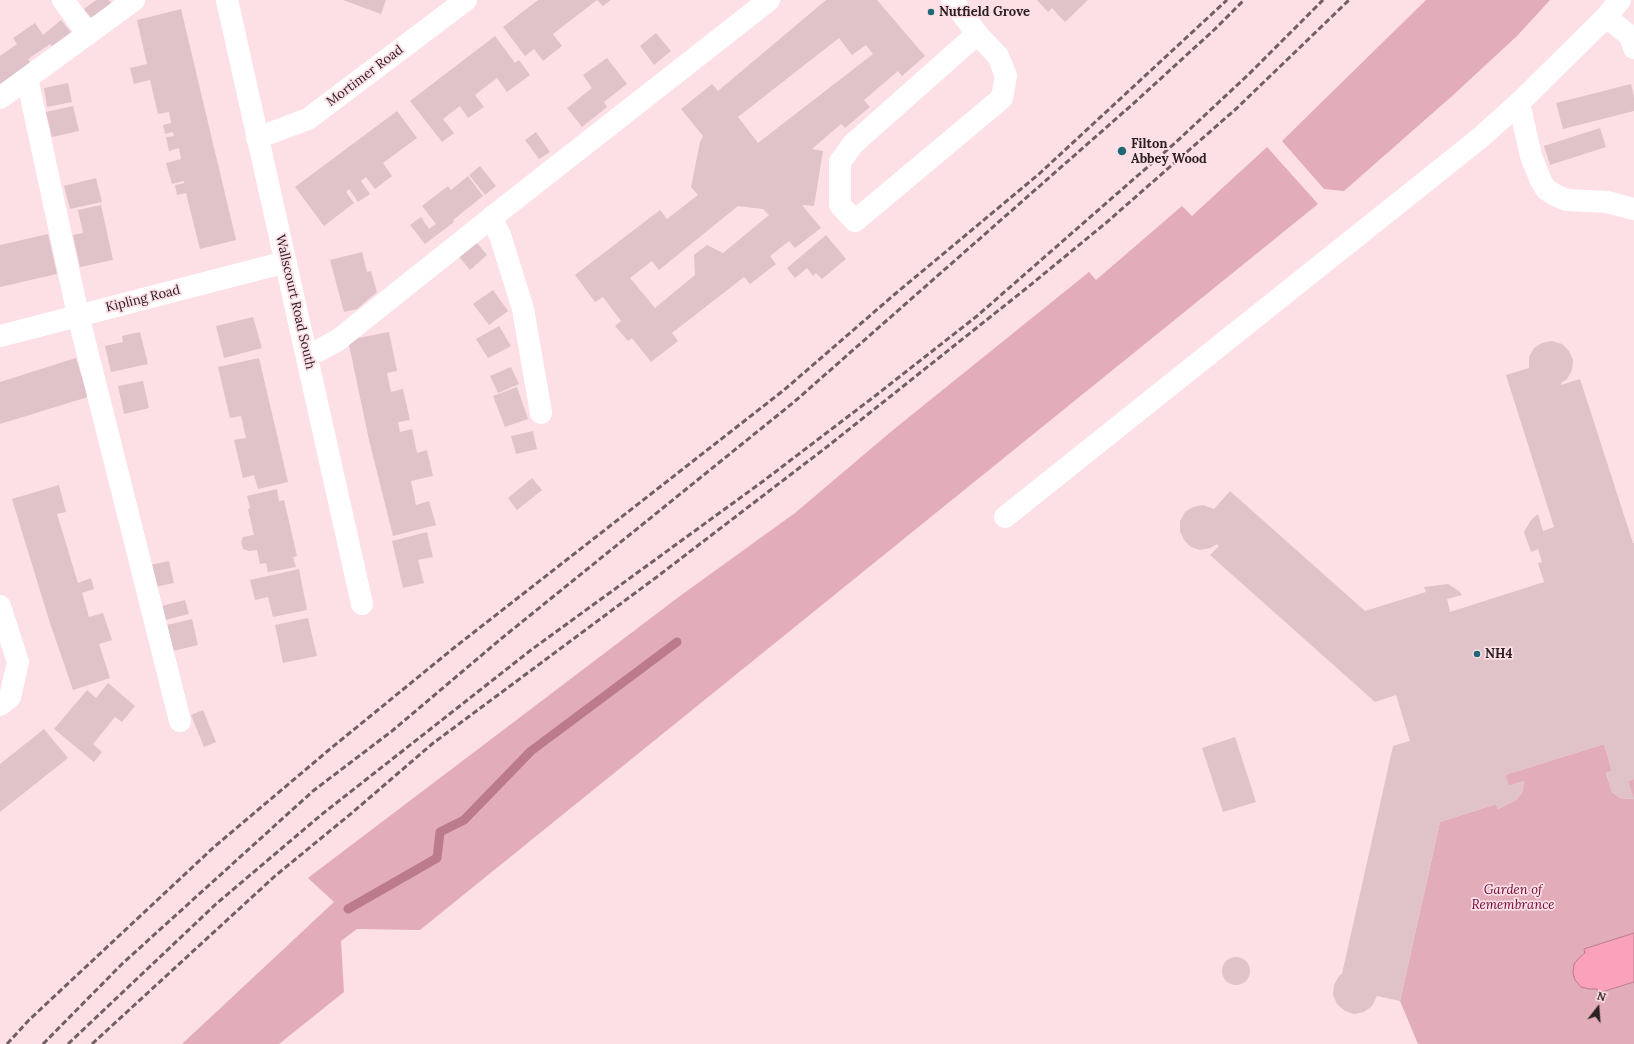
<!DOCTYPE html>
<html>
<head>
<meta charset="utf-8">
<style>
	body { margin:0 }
	#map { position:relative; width:1634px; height:1044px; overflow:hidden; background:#fddfe6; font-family:Lora,serif }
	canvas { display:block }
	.north { position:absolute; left:1578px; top:988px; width:40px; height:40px; -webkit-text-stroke:3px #fddfe6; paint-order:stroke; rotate:17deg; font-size:11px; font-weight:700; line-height:16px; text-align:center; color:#2b2023 }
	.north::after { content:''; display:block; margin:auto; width:14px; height:18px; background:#2b2023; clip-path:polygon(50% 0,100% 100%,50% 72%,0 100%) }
</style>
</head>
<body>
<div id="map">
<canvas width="1634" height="1044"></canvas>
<div class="north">N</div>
</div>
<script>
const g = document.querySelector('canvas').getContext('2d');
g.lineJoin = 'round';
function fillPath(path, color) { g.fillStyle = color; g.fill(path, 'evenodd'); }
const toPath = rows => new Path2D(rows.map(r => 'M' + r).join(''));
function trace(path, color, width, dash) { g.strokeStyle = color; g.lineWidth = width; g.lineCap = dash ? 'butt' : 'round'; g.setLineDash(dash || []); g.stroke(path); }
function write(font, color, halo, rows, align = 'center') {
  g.font = font + ' Lora,serif'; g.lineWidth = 3.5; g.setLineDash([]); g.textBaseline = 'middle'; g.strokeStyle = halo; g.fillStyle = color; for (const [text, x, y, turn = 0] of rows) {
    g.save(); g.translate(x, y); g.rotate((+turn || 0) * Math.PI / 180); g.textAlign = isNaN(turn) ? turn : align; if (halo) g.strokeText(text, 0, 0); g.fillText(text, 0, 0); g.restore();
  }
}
fillPath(toPath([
	[1426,0,1550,0,1517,36,1451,97,1344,191,1324,189,1282,141],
	[1267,147,1318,204,420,930,357,929,341,941,344,992,279,1044,182,1044,334,902,308,878,680,596,795,513,893,430,1089,272,1096,280,1182,206,1192,216],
	[1604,744,1612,771,1606,773,1612,792,1620,798,1633,799,1628,781,1634,779,1634,933,1584,949,1586,953,1579,958,1589,989,1597,989,1598,993,1634,982,1634,1044,1418,1044,1400,1001,1440,822,1496,804,1498,809,1516,800,1522,793,1524,781,1509,786,1505,775]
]), '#e2acb9');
const water = toPath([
	[1634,933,1634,982,1598,993,1597,989,1589,989,1581,987,1575,980,1573,973,1574,964,1579,958,1585,953,1584,949,1634,933]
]);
fillPath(water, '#f9a2ba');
trace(water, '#bb7b8d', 1);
trace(toPath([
	[348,909,437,858,440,832,464,820,531,751,677,642]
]), '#bb7b8d', 9);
fillPath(toPath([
	[96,0,109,0,113,5,93,20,84,9],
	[343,0,386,0,381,14],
	[538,0,597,0,553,34,562,46,543,61,534,49,525,56,503,27],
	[597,0,611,0,603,6],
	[826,0,877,0,925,56,902,76,898,71,864,100,870,107,845,128,841,124,812,149,823,151,814,206,802,205,821,228,795,248,789,241,770,256,776,264,750,284,744,277,672,333,678,341,651,362,632,338,628,341,615,326,621,321,603,297,595,302,575,275,660,210,667,219,698,195,691,187,700,142,703,136,681,109,712,84,718,91],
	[839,38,852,55,866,45,873,54,758,143,738,117],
	[738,206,763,209,769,215,723,253,707,245,694,255,695,275,655,308,630,278,652,261,659,270],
	[1037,0,1088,0,1065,22,1052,8,1048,12],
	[181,9,236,240,200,249,186,193,177,195,175,185,184,183,184,181,172,184,166,163,181,159,179,148,169,151,166,137,174,136,173,132,165,134,163,125,171,123,169,112,158,114,150,80,134,84,130,68,147,64,137,20],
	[61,20,73,35,55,50,50,44,28,59,31,64,0,86,0,56,17,44,13,38,35,23,43,35],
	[656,33,671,51,654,65,640,46],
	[495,36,515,63,519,60,530,75,507,92,497,78,475,95,484,107,468,118,460,106,443,119,454,133,442,142,410,101],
	[607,58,627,84,604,102,607,107,582,127,567,108,592,88,583,75],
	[68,83,72,102,47,107,44,88],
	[1631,84,1634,97,1634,111,1563,129,1556,103],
	[73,106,79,131,52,137,46,112],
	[397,111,417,138,383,163,392,176,375,189,366,177,361,181,370,194,358,202,349,189,346,192,354,203,324,226,295,187],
	[1600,128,1606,147,1550,165,1544,146],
	[536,132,550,152,539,159,525,140],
	[480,166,496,186,485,195,469,175],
	[468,176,483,196,453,220,454,222,425,244,410,225,421,217,429,229,436,224,422,206,448,186,451,190],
	[96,178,102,202,70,209,64,186],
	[101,205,113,260,80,267,73,235,83,233,78,210],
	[48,234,57,274,0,287,0,245],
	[826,235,846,259,822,279,816,273,813,276,807,268,795,278,787,268],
	[473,238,487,255,470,270,456,253],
	[362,252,367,272,371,271,377,292,357,309,344,312,330,260],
	[493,290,508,311,489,325,473,304],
	[253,317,262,348,224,358,216,326],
	[499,326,511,346,488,358,476,339],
	[140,332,148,364,111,372,105,346,123,342,122,336],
	[389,332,397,371,387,373,391,392,403,389,410,420,398,422,400,432,412,429,417,453,427,450,433,476,411,481,416,505,429,501,436,525,393,536,369,440,348,340],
	[1552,341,1562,344,1569,351,1573,360,1572,370,1567,379,1561,383,1561,385,1580,379,1633,543,1634,543,1634,779,1628,781,1634,799,1620,798,1612,792,1606,773,1612,771,1604,744,1505,775,1509,786,1524,781,1522,793,1516,800,1498,809,1496,804,1440,822,1400,1001,1377,996,1372,1006,1364,1012,1354,1014,1345,1011,1337,1004,1333,995,1334,985,1339,976,1342,974,1393,746,1410,741,1396,695,1375,702,1210,555,1219,546,1217,544,1210,548,1200,550,1191,547,1184,540,1180,531,1180,521,1185,512,1193,507,1203,505,1214,509,1230,491,1365,611,1426,592,1424,587,1448,584,1459,591,1462,595,1447,599,1450,612,1544,582,1538,563,1542,562,1538,549,1531,552,1524,532,1531,520,1538,514,1543,531,1554,527,1506,375,1529,368,1529,357,1534,348,1542,343],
	[76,358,88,397,0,424,0,382],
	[259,358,288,482,258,489,254,475,243,478,234,440,246,438,241,416,230,418,218,367],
	[511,367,519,384,498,393,490,376],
	[143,381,149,408,124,414,118,386],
	[517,387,528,419,505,427,493,396],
	[533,431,537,449,516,454,511,436],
	[532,478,542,490,517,510,508,498],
	[59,485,66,512,57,514,78,583,91,578,94,589,82,593,89,617,103,613,112,640,99,644,110,678,73,690,49,620,12,499],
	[277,489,279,501,284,500,297,556,293,557,296,567,268,572,266,563,260,564,257,550,249,551,243,549,241,542,243,537,254,535,248,509,250,508,247,496],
	[427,532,433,557,418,560,424,583,403,588,392,541],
	[169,561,174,583,155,587,150,565],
	[299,569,307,610,273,617,268,597,255,600,250,580],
	[185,600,189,614,165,620,162,606],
	[308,618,317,656,283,663,275,625],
	[192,619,198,645,173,651,167,625],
	[108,683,135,706,122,722,115,717,93,744,102,752,94,762,54,729,87,690,96,698],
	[203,710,216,742,204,747,191,715],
	[44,729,68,758,0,812,0,764],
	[1235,737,1256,802,1223,812,1202,748],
	'1222 971a14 14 0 1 1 28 0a14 14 0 1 1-28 0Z'
]), '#e0c2c9');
trace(toPath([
	[63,0,88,34],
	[227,0,362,604],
	[952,0,977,34],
	[1606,17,1630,36,1634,48],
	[977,34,998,56,1006,76,1002,98,855,221,840,205,840,162,853,144,977,34],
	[27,78,78,315,180,721],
	[0,98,134,0],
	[1519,103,1531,156,1541,181,1546,189,1555,195,1567,200,1607,202,1634,209],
	[257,138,308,119,466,0],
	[491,218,769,0],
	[0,336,286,262],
	[307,357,338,340,491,218,500,235,523,309,541,413],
	[1005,517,1480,138,1519,103,1606,17,1620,0],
	[0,606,18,662,10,697,0,705]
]), '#fff', 22);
trace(toPath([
	[7,1044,29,1020,214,847,330,749,455,647,784,390,895,294,1039,174,1227,0],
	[43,1044,123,963,313,791,392,731,502,638,794,402,1134,103,1215,29,1244,0],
	[68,1044,216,904,321,815,531,650,762,482,875,396,977,316,1175,143,1249,74,1323,0],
	[92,1044,275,876,353,812,432,744,658,576,828,446,1028,287,1107,222,1237,108,1349,0]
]), '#705f63', 3, [6, 3]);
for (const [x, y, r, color] of [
	[931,12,4,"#1f6774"],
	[1122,151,5,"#1f6774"],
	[1477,654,4,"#1f6774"]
]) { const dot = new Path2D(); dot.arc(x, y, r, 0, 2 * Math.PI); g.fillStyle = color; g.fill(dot); trace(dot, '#fddfe6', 1.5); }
write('bold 13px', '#2b2023', '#fddfe6', [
	["Nutfield Grove",939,12],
	["Filton",1131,144],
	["Abbey Wood",1131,159],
	["NH4",1485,654]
], 'left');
write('13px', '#2b2023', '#fddfe6', [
	["Mortimer Road",365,76,-37],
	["Kipling Road",143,299,-14],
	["Wallscourt Road South",295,302,77]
]);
write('italic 13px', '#700837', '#fddfe6', [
	["Garden of",1513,890],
	["Remembrance",1513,905]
]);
</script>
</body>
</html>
